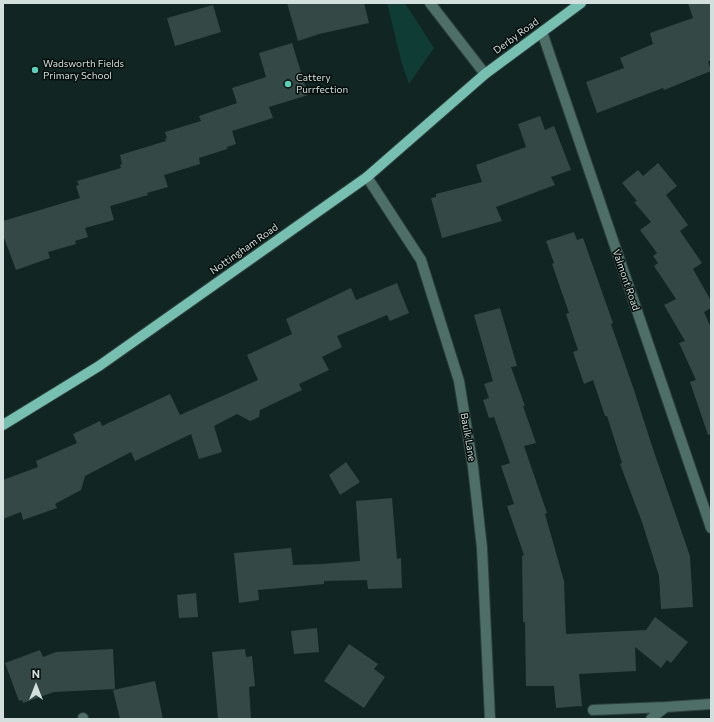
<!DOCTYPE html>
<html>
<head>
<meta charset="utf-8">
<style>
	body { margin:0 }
	#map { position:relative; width:714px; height:722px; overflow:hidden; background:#112522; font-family:Commissioner,sans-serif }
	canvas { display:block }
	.frame { position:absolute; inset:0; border:4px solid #d3dfdd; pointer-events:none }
	.north { position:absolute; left:16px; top:666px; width:40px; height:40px; -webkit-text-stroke:3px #050d0b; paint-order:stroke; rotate:0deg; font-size:11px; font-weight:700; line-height:16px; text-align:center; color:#d3dfdd }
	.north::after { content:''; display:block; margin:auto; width:14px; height:18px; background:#d3dfdd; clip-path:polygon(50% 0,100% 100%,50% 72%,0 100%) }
</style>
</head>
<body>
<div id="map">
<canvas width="714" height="722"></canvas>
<div class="frame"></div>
<div class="north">N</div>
</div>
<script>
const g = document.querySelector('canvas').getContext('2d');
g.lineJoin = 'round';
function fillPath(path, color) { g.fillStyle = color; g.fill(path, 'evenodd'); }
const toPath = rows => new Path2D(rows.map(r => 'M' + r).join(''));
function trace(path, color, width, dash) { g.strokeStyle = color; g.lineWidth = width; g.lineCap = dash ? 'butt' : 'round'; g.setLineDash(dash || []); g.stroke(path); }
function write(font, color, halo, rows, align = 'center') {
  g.font = font + ' Commissioner,sans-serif'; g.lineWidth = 3; g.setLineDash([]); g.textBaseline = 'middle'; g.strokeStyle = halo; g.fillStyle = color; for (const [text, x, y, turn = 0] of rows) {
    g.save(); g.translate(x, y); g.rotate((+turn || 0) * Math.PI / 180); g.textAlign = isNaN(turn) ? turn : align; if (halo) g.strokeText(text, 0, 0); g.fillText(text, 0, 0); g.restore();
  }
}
fillPath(toPath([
	[387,3,405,3,434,48,409,84,402,64]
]), '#0f3c35');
fillPath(toPath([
	[287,3,364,3,369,23,319,34,298,41],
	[688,3,711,3,711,61,708,61,711,71,664,90,663,88,597,113,586,82,624,68,620,58,653,44,650,33,693,18],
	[213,5,221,32,175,46,167,18],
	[292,43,308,95,269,107,273,118,232,131,236,144,227,147,227,149,199,158,200,164,164,175,168,187,147,193,148,195,110,206,114,220,85,228,88,237,75,241,76,244,48,252,50,258,16,270,3,235,3,221,80,198,76,186,79,185,77,181,121,168,120,165,122,164,120,155,166,141,165,139,167,138,165,132,201,121,199,116,237,103,232,88,266,77,259,53],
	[540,116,545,130,554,126,571,170,551,177,555,185,496,207,502,221,442,238,431,198,436,197,436,194,482,182,476,165,526,147,518,124],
	[658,163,677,186,666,195,688,225,680,231,702,263,693,269,711,301,711,308,704,312,711,328,711,434,708,435,690,382,696,380,679,343,685,341,664,305,676,299,654,266,658,263,653,256,657,253,640,230,651,222,634,202,637,201,622,183,638,170,643,176],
	[574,232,577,240,583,238,613,323,611,324,634,390,654,452,690,556,693,607,661,609,659,576,642,522,620,464,622,463,607,416,605,416,593,380,584,384,573,352,578,350,566,314,569,313,552,264,554,263,546,241],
	[397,283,409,313,390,321,387,315,337,336,342,347,322,357,329,370,299,384,302,390,260,410,259,417,250,421,237,414,214,426,222,452,199,459,191,434,135,461,131,452,85,476,81,490,55,504,57,508,23,520,21,512,3,519,3,480,38,467,36,461,77,443,73,434,100,421,102,426,170,394,180,415,258,380,247,355,292,334,286,319,351,288,356,300],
	[500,308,517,366,511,367,525,406,523,406,536,443,524,446,547,513,545,514,564,581,566,634,646,630,655,617,688,642,671,663,667,660,661,668,635,647,636,671,579,674,582,706,556,708,554,686,526,686,525,622,523,622,522,556,524,555,507,506,514,504,501,466,510,463,494,417,489,418,483,400,489,398,484,384,493,381,474,315],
	[346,462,360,482,340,495,329,475],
	[392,498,397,559,401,558,402,588,368,589,367,580,324,581,324,584,258,590,259,600,239,603,234,553,291,548,293,565,323,564,360,561,356,501],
	[196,593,198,617,179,618,177,595],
	[317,628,319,652,294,654,291,631],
	[349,644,378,664,374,669,385,677,364,708,324,681],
	[113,649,115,689,54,692,23,703,22,700,19,701,5,663,40,650,43,657,56,652],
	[245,649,246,657,252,656,255,686,249,687,251,719,218,719,212,652],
	[155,681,163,719,120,719,113,690]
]), '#344945');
const minor = toPath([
	[430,3,485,74],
	[542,32,711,528],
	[367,177,421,260,459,381,473,467,482,548,490,719],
	[593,710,666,707],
	[83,718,83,719],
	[651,719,654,716,666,707,711,704]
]);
const major = toPath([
	[3,425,99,366,367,177,485,74,581,3]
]);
trace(minor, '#2c3f3c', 12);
trace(major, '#2c3f3c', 12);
trace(minor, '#4e6f68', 10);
trace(major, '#76bfb1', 10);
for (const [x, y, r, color] of [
	[35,70,4,"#5cceba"],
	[288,84,4,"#5cceba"]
]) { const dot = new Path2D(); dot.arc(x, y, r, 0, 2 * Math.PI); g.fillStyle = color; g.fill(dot); trace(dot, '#050d0b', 1.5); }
write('10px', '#d3dfdd', '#050d0b', [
	["Derby Road",516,36,-36],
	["Nottingham Road",244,249,-35],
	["Valmont Road",626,280,71],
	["Baulk Lane",468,437,80]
]);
write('10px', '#d3dfdd', '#050d0b', [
	["Wadsworth Fields",43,64],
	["Primary School",43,76],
	["Cattery",296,78],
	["Purrfection",296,90]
], 'left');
</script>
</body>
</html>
